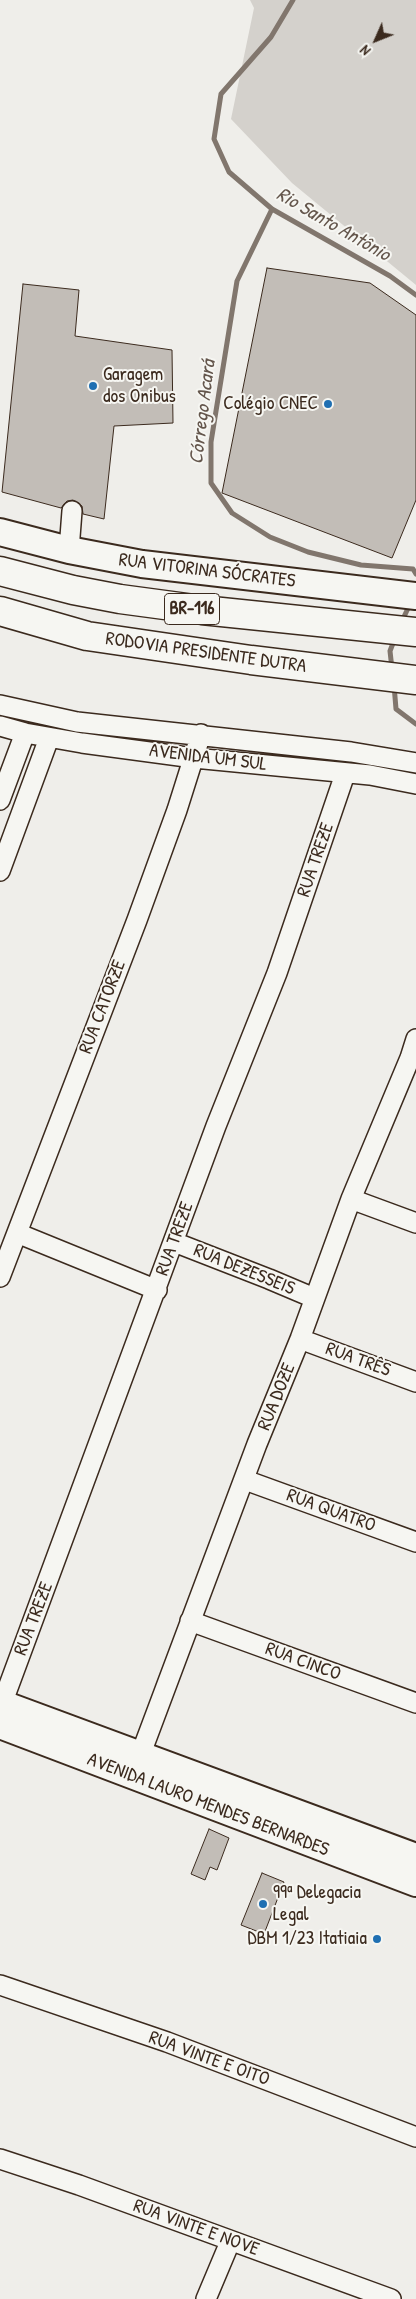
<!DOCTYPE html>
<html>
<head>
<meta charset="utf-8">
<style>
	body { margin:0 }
	#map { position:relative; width:416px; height:2299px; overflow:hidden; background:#efeeea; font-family:"Patrick Hand",sans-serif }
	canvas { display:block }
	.north { position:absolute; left:351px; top:15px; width:50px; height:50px; -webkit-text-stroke:4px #f6f6f2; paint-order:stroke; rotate:226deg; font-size:14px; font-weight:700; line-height:20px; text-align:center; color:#3b2a1e }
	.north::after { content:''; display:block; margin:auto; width:18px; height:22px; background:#3b2a1e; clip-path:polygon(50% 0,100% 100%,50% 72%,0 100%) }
</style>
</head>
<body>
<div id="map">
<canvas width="416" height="2299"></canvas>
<div class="north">N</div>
</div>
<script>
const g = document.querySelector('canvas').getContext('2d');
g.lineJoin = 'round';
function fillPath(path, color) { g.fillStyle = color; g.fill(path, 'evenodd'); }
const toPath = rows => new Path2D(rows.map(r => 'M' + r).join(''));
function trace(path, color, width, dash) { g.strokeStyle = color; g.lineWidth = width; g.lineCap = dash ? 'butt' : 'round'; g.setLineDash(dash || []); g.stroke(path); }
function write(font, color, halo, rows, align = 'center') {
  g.font = font + ' "Patrick Hand",sans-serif'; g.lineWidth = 4; g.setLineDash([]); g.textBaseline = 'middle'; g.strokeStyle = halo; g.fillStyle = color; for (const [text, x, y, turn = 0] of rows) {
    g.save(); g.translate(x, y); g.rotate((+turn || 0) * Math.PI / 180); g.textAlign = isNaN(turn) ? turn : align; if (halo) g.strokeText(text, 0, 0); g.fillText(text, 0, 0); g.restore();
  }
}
fillPath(toPath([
	[250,0,416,0,416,285,292,183,231,119,254,8]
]), '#d4d1cc');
trace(toPath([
	[293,0,271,37,221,94,214,139,229,172,272,209,390,276,416,295],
	[272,209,237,281,211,442,211,483,232,513,270,537,308,552,361,565,413,569,416,574],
	[402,621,410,604],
	[392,669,390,651,395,638],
	[394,685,396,709,416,724]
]), '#81766d', 5);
const building = toPath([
	[267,268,370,283,416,315,416,500,392,558,222,493,267,268],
	[23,284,79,290,75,336,172,350,173,423,114,426,104,519,83,514,82,506,73,500,67,501,61,508,2,492,23,284],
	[209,1829,229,1838,217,1870,210,1867,205,1880,191,1874,209,1829],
	[262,1873,284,1882,264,1934,241,1925,262,1873]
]);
fillPath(building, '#c2bdb7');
trace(building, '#3b2a1e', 1);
const street = toPath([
	[69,550,72,511],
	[0,705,77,722,351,752,416,763],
	[0,726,25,733,82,743,194,758,370,775,416,784],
	[0,800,25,733],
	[0,871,49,738],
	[351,1199,416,1223],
	[17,1233,157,1290],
	[174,1242,269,1279,314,1298],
	[0,1277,137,920,177,810,201,734],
	[300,1339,416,1382],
	[245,1480,416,1542],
	[190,1621,416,1703],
	[2,1704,216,1126,277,973,345,774],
	[140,1756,257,1444,300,1339,351,1199,410,1058,416,1039],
	[0,1985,167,2042,416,2137],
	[0,2159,79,2185,391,2299],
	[206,2299,230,2242]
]);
const secondary = toPath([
	[0,532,69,550,142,564,416,596],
	[0,1703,416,1857],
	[0,1725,416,1883]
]);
const highway = toPath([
	[0,571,73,590,120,599,202,610,416,632],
	[0,611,87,636,251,660,416,680]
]);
trace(street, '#3b2a1e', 22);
trace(secondary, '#3b2a1e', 30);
trace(highway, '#3b2a1e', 31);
trace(street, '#f6f6f2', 19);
trace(secondary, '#f6f6f2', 26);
trace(highway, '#f6f6f2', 28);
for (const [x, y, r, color] of [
	[93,386,5,"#1f6fb2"],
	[328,404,5,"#1f6fb2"],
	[263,1904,5,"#1f6fb2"],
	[377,1939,5,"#1f6fb2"]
]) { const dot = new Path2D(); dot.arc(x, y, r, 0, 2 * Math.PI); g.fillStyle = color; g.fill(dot); trace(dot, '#f6f6f2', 2); }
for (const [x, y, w] of [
	[192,609,55]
]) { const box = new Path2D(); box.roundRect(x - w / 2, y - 15.5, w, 31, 4); g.fillStyle = '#f6f6f2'; g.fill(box); trace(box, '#3b2a1e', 1); }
write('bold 18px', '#3b2a1e', null, [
	["BR-116",192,609]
]);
write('19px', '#3b2a1e', '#f6f6f2', [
	["Garagem",103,375],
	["dos Onibus",103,397],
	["Colégio CNEC",318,404,"right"],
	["99ª Delegacia",273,1893],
	["Legal",273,1915],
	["DBM 1/23 Itatiaia",367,1939,"right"]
], 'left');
write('19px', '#3b2a1e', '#f6f6f2', [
	["RUA VITORINA SÓCRATES",207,571,7],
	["RODOVIA PRESIDENTE DUTRA",206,653,8],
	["AVENIDA UM SUL",208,758,7],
	["RUA TREZE",316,860,-71],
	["RUA CATORZE",103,1007,-69],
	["RUA TREZE",175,1239,-70],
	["RUA DEZESSEIS",244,1270,22],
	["RUA TRÊS",358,1360,20],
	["RUA DOZE",277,1397,-68],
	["RUA QUATRO",331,1511,20],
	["RUA TREZE",34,1619,-69],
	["RUA CINCO",303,1662,20],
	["AVENIDA LAURO MENDES BERNARDES",208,1805,21],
	["RUA VINTE E OITO",209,2059,20],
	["RUA VINTE E NOVE",196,2228,20]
]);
write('italic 20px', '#64564c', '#f6f6f2', [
	["Rio Santo Antônio",333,225,30],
	["Córrego Acará",203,412,-83]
]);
</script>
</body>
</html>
